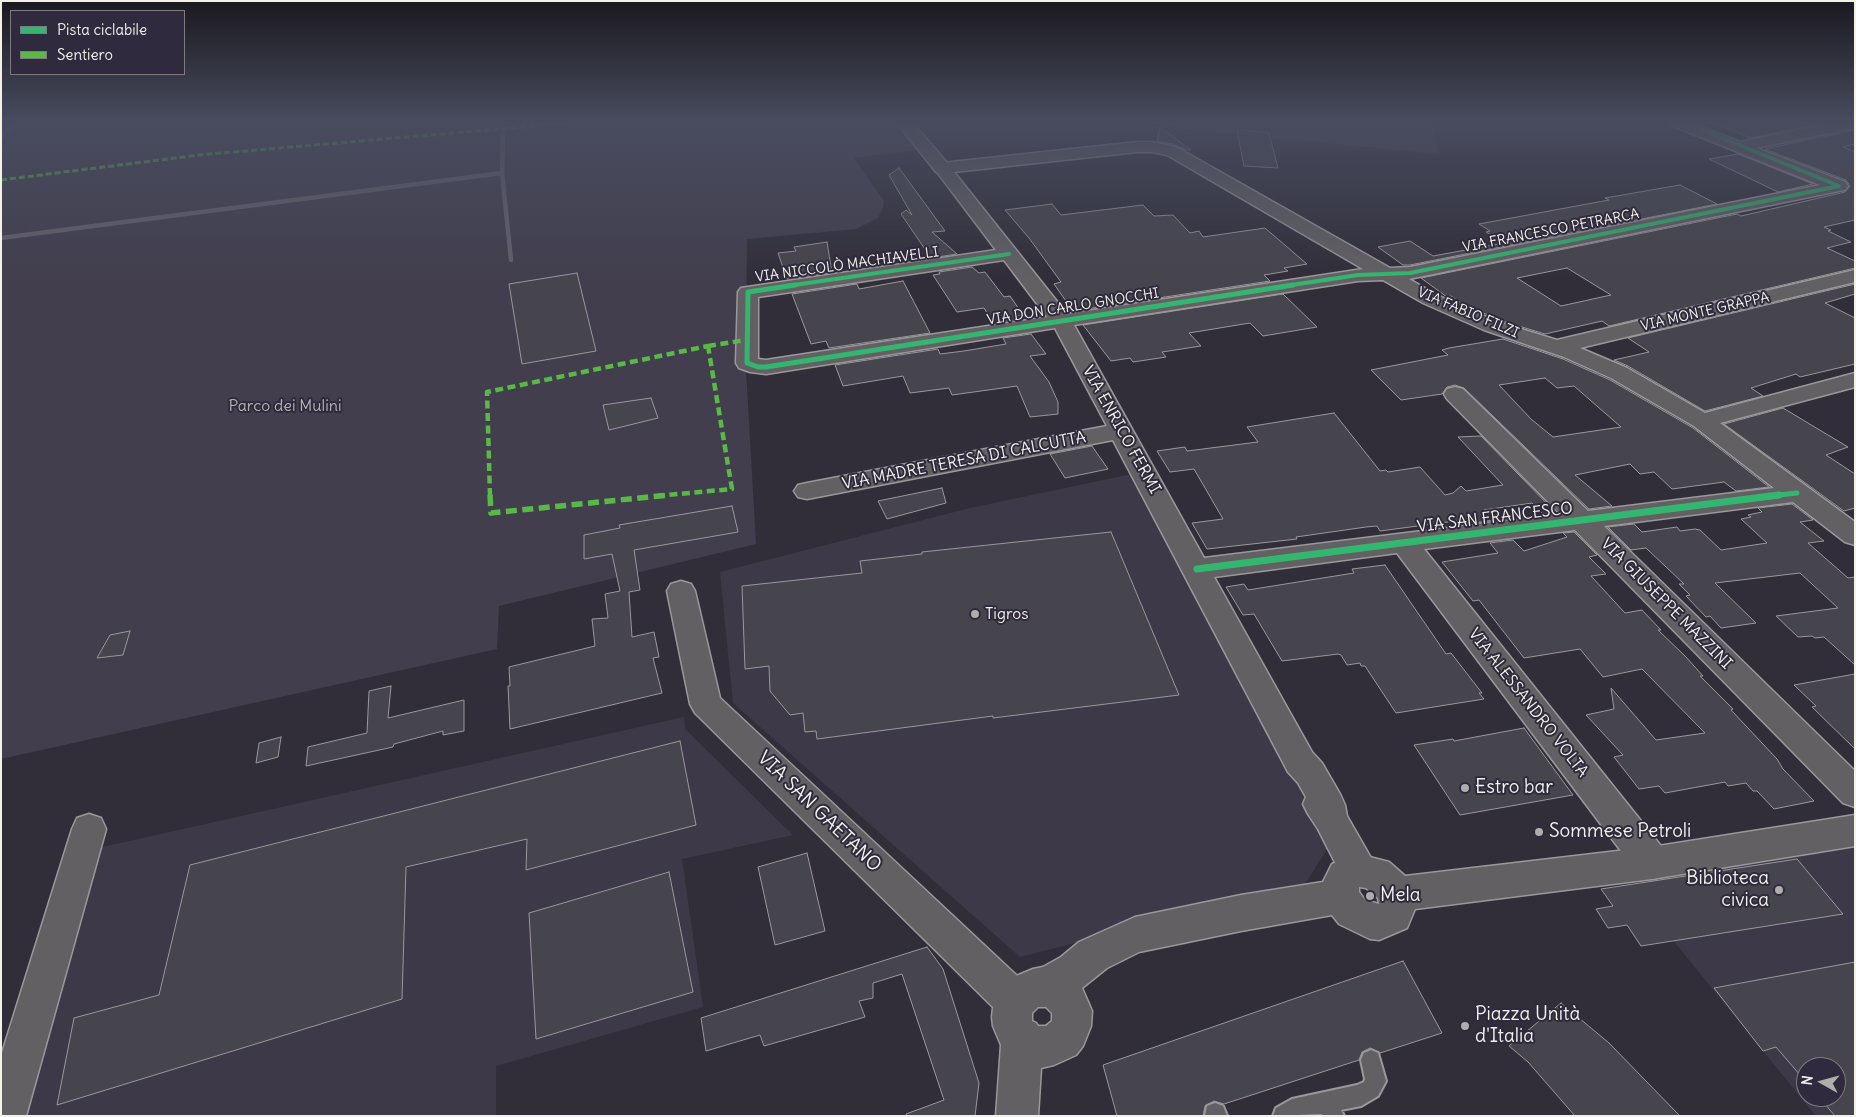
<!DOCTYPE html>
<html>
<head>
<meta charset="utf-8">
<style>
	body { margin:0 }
	#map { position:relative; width:1856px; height:1117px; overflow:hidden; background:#312e39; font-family:Delius,sans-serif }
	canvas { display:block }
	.frame { position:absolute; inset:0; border:2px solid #f4f1e8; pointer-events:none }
	.legend { position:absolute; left:10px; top:10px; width:175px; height:65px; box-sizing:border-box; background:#2f2a3d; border:1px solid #7e7a81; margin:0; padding:6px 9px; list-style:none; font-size:15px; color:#f4f1e8 }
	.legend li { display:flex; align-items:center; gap:10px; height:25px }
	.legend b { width:25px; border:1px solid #7e7a81 }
	.north { position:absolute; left:1796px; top:1057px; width:50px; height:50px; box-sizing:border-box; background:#2f2a3d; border:1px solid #7e7a81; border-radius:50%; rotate:277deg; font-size:14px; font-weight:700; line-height:20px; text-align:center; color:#f4f1e8 }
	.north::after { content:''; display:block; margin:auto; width:18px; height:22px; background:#b0adab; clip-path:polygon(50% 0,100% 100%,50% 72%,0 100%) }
</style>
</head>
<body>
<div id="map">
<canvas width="1856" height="1117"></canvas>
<div class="frame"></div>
<ul class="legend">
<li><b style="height:6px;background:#33b770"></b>Pista ciclabile</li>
<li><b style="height:6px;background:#58b947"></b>Sentiero</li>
</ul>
<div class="north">N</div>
</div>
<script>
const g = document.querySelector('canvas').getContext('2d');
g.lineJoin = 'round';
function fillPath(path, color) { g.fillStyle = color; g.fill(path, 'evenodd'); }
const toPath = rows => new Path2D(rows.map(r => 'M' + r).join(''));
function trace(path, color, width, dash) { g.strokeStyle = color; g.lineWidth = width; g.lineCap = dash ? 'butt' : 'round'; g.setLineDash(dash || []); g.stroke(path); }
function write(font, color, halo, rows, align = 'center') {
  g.font = font + ' Delius,sans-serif'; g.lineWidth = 4; g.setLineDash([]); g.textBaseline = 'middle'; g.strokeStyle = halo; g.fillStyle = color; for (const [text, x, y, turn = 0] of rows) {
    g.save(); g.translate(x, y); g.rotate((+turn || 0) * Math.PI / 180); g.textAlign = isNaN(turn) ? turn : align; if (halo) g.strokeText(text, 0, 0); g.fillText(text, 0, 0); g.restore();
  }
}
fillPath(toPath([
	[1132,474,1335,837,1305,884,1020,957,733,703,720,572,970,508],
	[684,717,685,729,793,835,682,859,703,1007,496,1066,496,1116,18,1116,98,848],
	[1855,843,1855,1116,1816,1116,1628,885],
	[1806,1067,1836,1067,1836,1097,1806,1097]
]), '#3e3948');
fillPath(toPath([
	[1,123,914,123,928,142,913,144,917,150,854,158,884,201,883,208,878,218,856,229,747,239,746,370,756,544,499,606,497,649,1,759],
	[1161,123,1431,123,1439,154,1160,127]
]), '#423e4d');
trace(toPath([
	[503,130,502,173,511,260],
	[1,137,13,123],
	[1,238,502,173]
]), '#65616b', 4.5);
const building = toPath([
	[1715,123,1824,123,1750,138,1715,123],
	[1160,127,1191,150,1186,150,1173,144,1157,141,1160,127],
	[1237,130,1269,133,1278,168,1244,166,1237,130],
	[1855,130,1855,144,1843,147,1855,152,1855,220,1824,227,1831,230,1828,231,1851,242,1827,248,1855,261,1855,268,1609,326,1602,321,1545,334,1499,320,1461,303,1451,296,1447,297,1421,278,1737,214,1741,216,1845,192,1850,186,1846,180,1765,149,1855,130],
	[1567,268,1611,295,1561,306,1517,278,1567,268],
	[1738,154,1813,184,1778,192,1709,159,1738,154],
	[899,168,945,231,932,232,957,254,931,258,901,214,906,210,912,215,889,175,899,168],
	[1680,185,1717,204,1410,265,1403,265,1378,247,1410,241,1433,256,1504,243,1486,232,1490,231,1479,224,1609,200,1605,198,1680,185],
	[1052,204,1061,215,1143,205,1154,216,1173,215,1190,233,1199,231,1203,237,1265,228,1307,264,1284,268,1288,271,1264,275,1270,281,1073,311,1054,284,1061,282,1029,238,1005,210,1052,204],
	[827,242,832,273,787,279,778,253,796,251,794,247,827,242],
	[972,267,979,273,985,272,1004,297,1010,296,1023,315,1017,316,1020,319,993,323,984,308,957,312,933,275,940,274,939,272,972,267],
	[577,273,596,351,522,364,509,284,577,273],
	[903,281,930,333,829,348,826,341,811,344,792,294,857,284,859,289,903,281],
	[1855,284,1855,294,1825,303,1855,318,1855,364,1800,377,1796,374,1751,388,1763,396,1705,411,1628,366,1614,360,1649,352,1628,338,1855,284],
	[1283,294,1317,327,1263,336,1250,323,1189,333,1201,346,1162,352,1166,357,1133,362,1130,358,1111,361,1083,325,1283,294],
	[1031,334,1046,354,1030,356,1049,382,1058,402,1058,414,1030,417,1017,386,952,395,949,388,910,393,903,376,843,386,835,365,938,349,940,354,964,351,1006,344,1003,338,1031,334],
	[1503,339,1563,359,1610,380,1693,428,1769,487,1736,491,1724,482,1672,489,1654,472,1640,474,1630,464,1575,475,1612,506,1589,509,1464,388,1455,385,1447,387,1442,394,1401,400,1371,370,1448,355,1442,350,1449,348,1503,339],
	[1545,378,1557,388,1574,386,1621,427,1553,437,1531,419,1499,385,1545,378],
	[651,398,658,418,609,430,603,405,651,398],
	[1783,408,1848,447,1826,455,1855,474,1855,508,1844,511,1724,424,1783,408],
	[1334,413,1380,471,1386,470,1388,472,1420,467,1445,495,1453,493,1461,486,1466,491,1503,485,1458,437,1481,436,1556,513,1543,514,1532,503,1484,510,1494,520,1474,523,1470,519,1380,531,1377,526,1366,527,1296,537,1297,539,1207,549,1192,523,1223,519,1194,469,1170,472,1157,451,1185,447,1187,451,1258,442,1247,427,1334,413],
	[1092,446,1108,469,1065,478,1050,454,1092,446],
	[942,488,946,503,887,519,878,501,942,488],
	[1792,504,1813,520,1800,522,1824,541,1808,543,1848,578,1855,577,1855,665,1824,637,1815,638,1812,636,1798,637,1776,616,1838,608,1800,573,1715,583,1756,623,1721,628,1710,616,1706,617,1686,596,1690,595,1679,584,1684,584,1646,548,1631,550,1608,527,1634,524,1642,532,1677,527,1680,531,1695,529,1700,530,1721,550,1767,543,1741,519,1751,517,1748,515,1762,512,1758,508,1792,504],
	[732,506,738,532,634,550,640,590,629,592,632,637,654,632,659,657,653,658,662,693,510,729,508,686,510,686,509,667,595,646,592,619,608,618,605,594,620,591,612,554,584,559,584,535,620,528,619,525,732,506],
	[1111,532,1179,695,993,718,993,716,817,739,816,731,805,732,803,713,790,715,770,691,769,666,745,669,742,586,862,573,860,561,922,554,922,552,1111,532],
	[1574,532,1597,555,1589,557,1606,574,1591,576,1625,613,1642,610,1661,630,1658,630,1685,656,1703,676,1700,676,1733,709,1731,710,1777,759,1783,769,1814,801,1774,809,1757,791,1753,791,1746,783,1728,786,1725,782,1665,793,1659,786,1639,789,1614,757,1623,755,1586,715,1614,709,1611,688,1656,740,1705,733,1642,669,1603,677,1580,649,1524,658,1479,600,1473,601,1442,562,1498,553,1490,543,1513,540,1524,551,1567,537,1563,533,1574,532],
	[1385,565,1446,654,1451,653,1482,693,1479,693,1484,699,1396,713,1365,666,1361,666,1360,663,1347,665,1341,655,1338,654,1282,661,1254,614,1243,615,1226,587,1244,584,1248,590,1354,573,1352,569,1385,565],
	[130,631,123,655,97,658,110,635,130,631],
	[1855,674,1855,749,1812,707,1816,706,1794,685,1855,674],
	[391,686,388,718,464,700,464,731,443,735,443,731,394,744,393,747,306,766,308,747,367,733,369,691,391,686],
	[1524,728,1573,795,1460,815,1414,745,1453,739,1454,741,1524,728],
	[281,737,278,757,256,763,259,743,281,737],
	[680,741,696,825,526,870,527,839,406,867,402,999,57,1105,74,1018,159,995,190,865,680,741],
	[807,853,825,931,775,945,758,867,807,853],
	[1797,859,1843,914,1641,946,1627,925,1608,928,1596,909,1613,906,1601,889,1797,859],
	[669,872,693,992,536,1039,529,913,669,872],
	[927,947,943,969,979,1083,975,1116,907,1116,906,1114,944,1100,902,974,873,983,873,998,859,1001,865,1017,764,1046,760,1035,706,1051,701,1018,927,947],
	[1403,961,1442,1033,1380,1053,1370,1048,1362,1052,1359,1060,1224,1104,1214,1101,1205,1106,1203,1116,1117,1116,1103,1065,1403,961],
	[1855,962,1855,1116,1835,1116,1819,1097,1836,1097,1836,1067,1806,1067,1806,1082,1776,1047,1763,1051,1714,988,1855,962],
	[1561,1003,1609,1043,1680,1116,1575,1116,1528,1062,1509,1046,1561,1003]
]);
fillPath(building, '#46444c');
trace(building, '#9a989b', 1);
const lane = toPath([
	[1371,1050,1378,1053,1386,1081,1378,1096,1361,1106,1341,1110,1344,1116,1322,1116,1322,1114,1273,1116,1276,1108,1292,1099,1357,1085,1364,1082,1365,1079,1361,1060,1364,1053,1371,1050],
	[1215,1103,1223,1106,1227,1116,1205,1116,1207,1106,1215,1103]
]);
const street = toPath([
	[1670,123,1692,123,1740,142,1833,123,1855,123,1855,128,1756,148,1845,182,1848,186,1845,190,1839,191,1409,279,1437,295,1498,322,1557,340,1855,270,1855,282,1580,348,1627,368,1705,413,1855,373,1855,387,1720,423,1855,522,1855,545,1845,542,1793,502,1604,526,1855,771,1855,807,1843,803,1575,530,1424,549,1665,851,1670,863,1665,875,1652,879,1639,875,1397,553,1214,577,1312,752,1322,763,1340,794,1345,805,1347,816,1371,858,1376,870,1371,882,1358,886,1345,882,1318,829,1308,814,1303,804,1306,797,1298,783,1288,772,1113,440,807,499,798,497,794,491,798,485,807,483,1107,426,1055,328,766,374,750,372,739,368,736,363,738,292,741,288,996,250,934,168,936,164,942,163,1137,142,1152,142,1172,146,1178,148,1390,268,1410,267,1820,185,1673,126,1670,123],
	[1137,152,1152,152,1167,155,1363,269,1067,314,954,172,1137,152],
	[1004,260,1047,317,766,360,758,359,758,297,1004,260],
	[1383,280,1423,303,1484,330,1564,357,1611,378,1694,426,1774,488,1588,511,1463,389,1455,387,1447,389,1444,394,1447,399,1560,514,1204,558,1074,325,1358,281,1383,280],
	[681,581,691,584,695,591,720,698,1029,987,1035,1001,1029,1015,1015,1021,1001,1015,695,713,690,704,667,591,671,584,681,581],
	[89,814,101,818,106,829,26,1116,1,1116,1,1056,72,829,77,818,89,814]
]);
const secondary = toPath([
	[897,123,913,123,948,164,950,168,948,172,936,172,897,123],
	[1855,815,1855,846,1652,879,1415,909,1407,928,1379,940,1370,939,1339,924,1332,915,1241,931,1139,952,1107,968,1082,988,1092,1011,1091,1026,1083,1046,1076,1055,1054,1065,1041,1068,1038,1116,996,1116,1001,1045,993,1026,992,1017,993,1008,1003,986,1014,977,1033,969,1043,967,1061,957,1079,942,1135,917,1241,895,1323,882,1332,864,1358,854,1389,862,1405,876,1652,847,1855,815],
	[1359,887,1366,888,1378,898,1379,904,1365,900,1359,892,1359,887],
	[1038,1007,1046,1007,1052,1013,1052,1021,1046,1026,1038,1026,1036,1023,1032,1021,1032,1013,1038,1007]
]);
trace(lane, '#9a989b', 4);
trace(street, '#9a989b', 3);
trace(secondary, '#9a989b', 3);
fillPath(lane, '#626063');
fillPath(street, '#626063');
fillPath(secondary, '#626063');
trace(toPath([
	[1,180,199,155,568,123]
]), '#58b947', 3, [6, 3]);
trace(toPath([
	[708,346,746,340],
	[490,496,487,392,708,346],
	[657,496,732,489,708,346]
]), '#58b947', 4.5, [8, 4.5]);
trace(toPath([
	[490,495,491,513,669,495]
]), '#58b947', 5.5, [11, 5.5]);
trace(toPath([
	[1686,123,1839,186],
	[787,286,1009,254],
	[1285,286,1358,275,1410,273,1839,186]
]), '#33b770', 4);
trace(toPath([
	[795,285,748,292,747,363,758,367,766,367,1293,285],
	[1769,496,1797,493]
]), '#33b770', 5);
trace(toPath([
	[1197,569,1779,495]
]), '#33b770', 7);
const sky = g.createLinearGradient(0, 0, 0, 279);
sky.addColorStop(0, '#1b191f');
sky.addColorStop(0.44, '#484c5f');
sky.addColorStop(1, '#484c5f00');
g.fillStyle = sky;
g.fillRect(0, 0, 1856, 279);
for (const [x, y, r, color] of [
	[975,614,5,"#b0adab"],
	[1465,788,5,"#b0adab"],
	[1539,832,5,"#b0adab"],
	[1779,890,5,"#b0adab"],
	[1370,896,5,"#b0adab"],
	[1465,1026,5,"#b0adab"]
]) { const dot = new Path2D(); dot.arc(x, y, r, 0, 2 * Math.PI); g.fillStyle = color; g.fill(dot); trace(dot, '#2f2a3d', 2); }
write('14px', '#f4f1e8', '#2f2a3d', [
	["VIA FRANCESCO PETRARCA",1551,231,-11],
	["VIA NICCOLÒ MACHIAVELLI",847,265,-8],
	["VIA DON CARLO GNOCCHI",1073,307,-9],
	["VIA MONTE GRAPPA",1705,312,-13],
	["VIA FABIO FILZI",1468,313,23]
]);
write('16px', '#b7b3b3', '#2f2a3d', [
	["Parco dei Mulini",285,406]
]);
write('16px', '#f4f1e8', '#2f2a3d', [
	["VIA ENRICO FERMI",1121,430,61],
	["VIA MADRE TERESA DI CALCUTTA",964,461,-11],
	["VIA SAN FRANCESCO",1495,518,-7],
	["VIA GIUSEPPE MAZZINI",1666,604,45],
	["VIA ALESSANDRO VOLTA",1528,703,52]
]);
write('16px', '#f4f1e8', '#2f2a3d', [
	["Tigros",985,614]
], 'left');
write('19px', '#f4f1e8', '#2f2a3d', [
	["Estro bar",1475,788],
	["Sommese Petroli",1549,832],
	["Biblioteca",1769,879,"right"],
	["civica",1769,901,"right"],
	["Mela",1380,896],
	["Piazza Unità",1475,1015],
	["d'Italia",1475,1037]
], 'left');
write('19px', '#f4f1e8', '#2f2a3d', [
	["VIA SAN GAETANO",819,812,44]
]);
</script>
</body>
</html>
